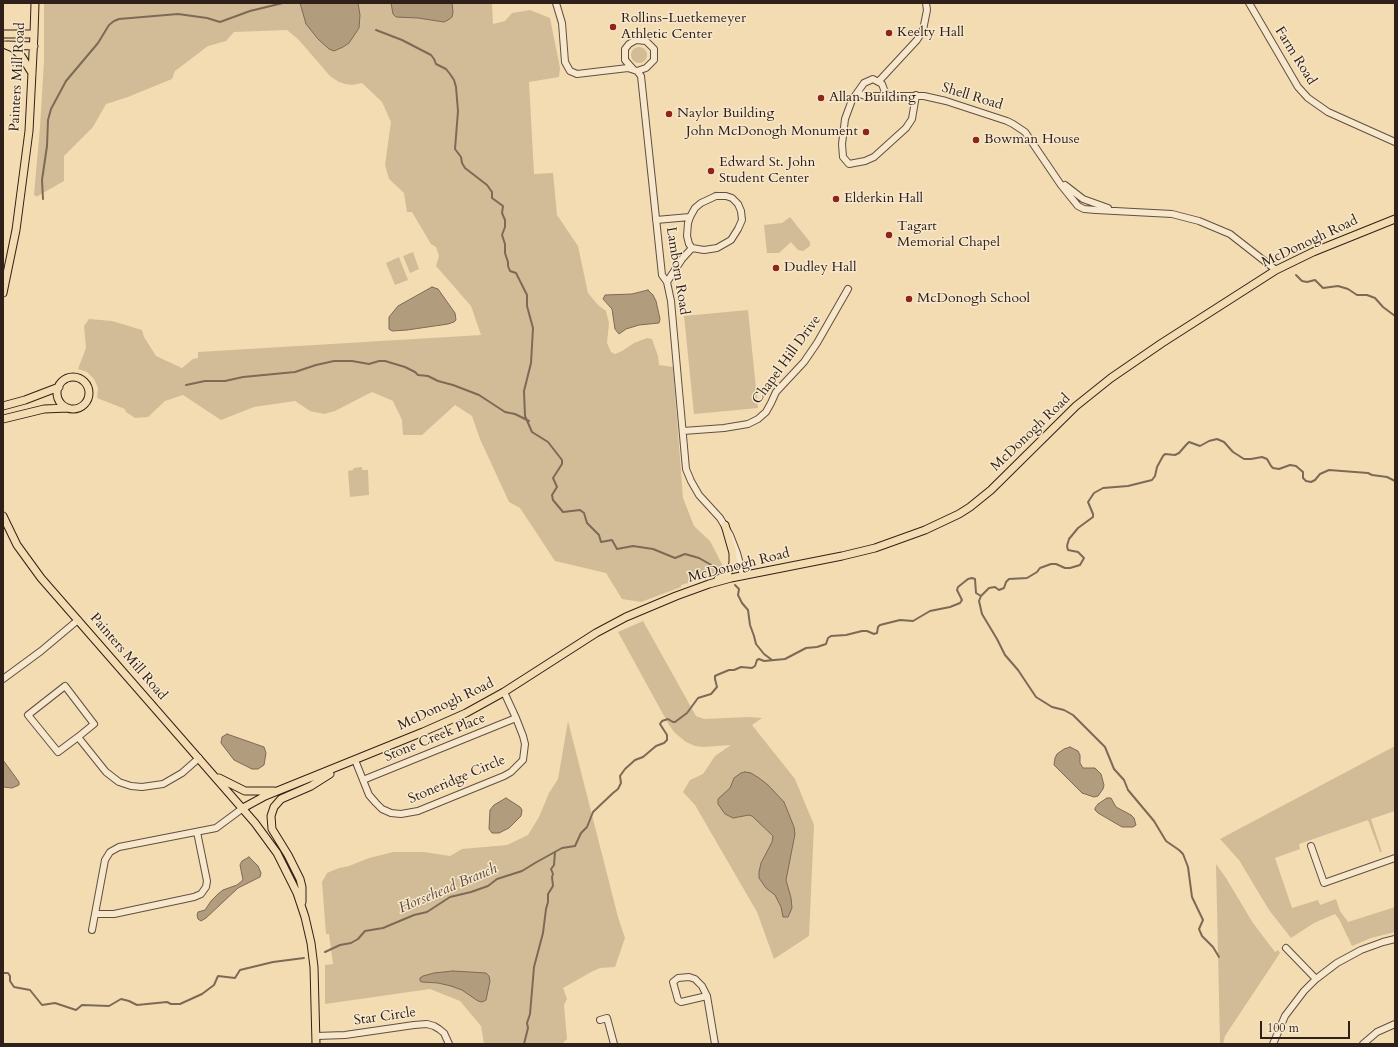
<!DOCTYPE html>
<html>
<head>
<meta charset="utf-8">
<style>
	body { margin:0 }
	#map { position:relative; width:1398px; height:1047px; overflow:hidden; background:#f3dcb2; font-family:Cardo,serif }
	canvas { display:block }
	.frame { position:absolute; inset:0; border:4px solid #30201a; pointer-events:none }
	.scale { position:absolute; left:1260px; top:1021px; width:90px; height:18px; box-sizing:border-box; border:2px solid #30201a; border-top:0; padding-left:5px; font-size:12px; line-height:14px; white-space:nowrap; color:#30201a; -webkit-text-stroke:3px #f7e8cd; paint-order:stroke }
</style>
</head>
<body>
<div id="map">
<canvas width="1398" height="1047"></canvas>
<div class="frame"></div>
<div class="scale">100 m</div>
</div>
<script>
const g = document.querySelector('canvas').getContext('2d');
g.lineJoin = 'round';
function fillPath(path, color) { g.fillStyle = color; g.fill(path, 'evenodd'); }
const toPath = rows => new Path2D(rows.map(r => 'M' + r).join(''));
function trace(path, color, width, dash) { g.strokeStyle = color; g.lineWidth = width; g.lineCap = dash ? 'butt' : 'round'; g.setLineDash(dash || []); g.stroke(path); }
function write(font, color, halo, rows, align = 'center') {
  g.font = font + ' Cardo,serif'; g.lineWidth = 3; g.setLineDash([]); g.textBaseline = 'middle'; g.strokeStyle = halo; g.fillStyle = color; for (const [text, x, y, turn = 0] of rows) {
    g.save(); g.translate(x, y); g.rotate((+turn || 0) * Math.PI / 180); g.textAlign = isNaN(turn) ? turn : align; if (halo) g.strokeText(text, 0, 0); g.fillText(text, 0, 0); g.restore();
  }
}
fillPath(toPath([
	[44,3,492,3,493,24,505,21,512,13,530,10,550,18,560,68,559,77,529,82,534,174,553,173,557,215,578,246,588,293,598,305,606,311,609,323,607,343,611,352,615,354,622,351,634,343,647,338,652,339,658,356,659,365,673,367,683,498,694,526,710,541,725,570,715,575,681,585,681,587,641,602,622,599,606,573,555,561,520,508,509,502,480,439,472,416,455,405,422,435,403,435,402,420,393,401,372,392,335,411,324,414,310,411,295,401,254,407,221,420,183,395,165,401,148,417,135,418,126,412,125,409,97,398,98,388,94,379,87,372,78,369,86,348,84,326,89,319,112,321,142,330,144,337,156,356,182,368,193,359,198,358,198,352,481,335,471,306,436,266,439,256,436,247,431,244,412,212,407,212,404,193,389,179,385,165,391,122,382,102,362,83,352,85,345,84,339,82,330,76,298,39,287,30,234,32,226,41,208,46,175,71,172,79,128,97,106,104,93,127,64,156,64,181,36,197,36,196,34,195,40,127,44,61],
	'631 55a8 8 0 1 1 16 0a8 8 0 1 1-16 0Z',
	[790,217,810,242,810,246,803,251,798,250,791,242,779,253,767,253,764,225,782,223],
	[413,252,419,269,410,273,403,256],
	[399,257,408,280,395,285,386,263],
	[748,310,758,408,694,414,684,316],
	[362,467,362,470,368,470,369,495,350,497,348,471,353,470,354,468],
	[643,621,696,716,704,719,749,717,762,718,752,725,795,779,814,825,809,936,774,959,757,912,695,805,683,792,690,780,703,774,715,756,731,745,703,747,695,746,686,742,675,733,669,725,618,632],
	[568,721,618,917,625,938,615,967,600,968,593,971,563,988,567,999,564,1005,567,1039,562,1044,484,1044,481,1026,460,1001,430,989,325,1004,325,965,333,964,329,934,326,934,322,882,327,873,339,868,349,866,369,858,393,852,424,852,450,856,462,849,507,845,528,835,539,817,549,793,558,779],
	[1395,746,1395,811,1371,819,1382,852,1380,852,1368,820,1299,844,1300,849,1275,858,1292,908,1318,900,1320,905,1336,899,1340,911,1348,922,1395,907,1395,932,1371,938,1352,946,1339,919,1335,914,1314,923,1291,938,1269,910,1239,860,1220,839],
	[1216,864,1226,878,1253,923,1275,952,1278,950,1280,953,1225,1036,1223,1044,1220,1044]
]), '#d2bc98');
const water = toPath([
	[300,3,358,3,360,15,359,28,349,43,343,47,334,51,329,49,318,39,306,24,300,3],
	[391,3,452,3,453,12,452,17,448,20,444,22,418,18,396,17,393,14,391,3],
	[432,287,438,289,455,313,456,320,454,322,448,324,407,330,392,331,389,329,389,317,398,306,432,287],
	[648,290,653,295,656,301,660,319,659,323,639,325,626,329,619,334,615,329,612,309,603,299,605,295,632,294,648,290],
	[227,734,264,747,266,753,264,765,258,769,252,769,234,760,221,743,222,737,227,734],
	[1070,747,1078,751,1080,755,1080,763,1083,768,1095,768,1101,774,1104,785,1103,789,1098,796,1094,797,1082,793,1054,765,1055,758,1057,754,1064,749,1070,747],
	[3,760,19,782,19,785,12,788,3,787,3,760],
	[745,772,751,773,759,778,768,785,784,802,794,827,795,834,786,880,791,898,792,908,788,917,783,917,781,907,775,895,766,888,759,878,759,872,761,863,772,842,773,836,752,816,749,815,733,818,725,814,718,804,718,799,730,788,734,778,741,773,745,772],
	[506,798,520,807,522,810,521,816,509,828,499,833,492,833,489,829,490,810,494,805,506,798],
	[1107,798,1111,798,1116,807,1131,815,1134,818,1136,825,1133,827,1122,827,1098,813,1095,810,1095,808,1098,804,1107,798],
	[249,857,258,866,261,873,260,877,238,888,206,918,201,921,198,919,197,915,198,912,205,910,211,901,218,894,223,890,237,885,243,880,240,865,242,861,249,857],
	[453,971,486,973,489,976,490,981,486,1000,482,1002,478,1001,462,990,451,986,438,983,422,982,420,981,420,978,423,976,434,973,453,971]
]);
fillPath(water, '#b19c7e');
trace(water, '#7d6a56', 1);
trace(toPath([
	[376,30,402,40,431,55,434,59,436,64,446,69,450,74,454,80,456,87,458,111,455,149,461,157,462,163,465,168,487,185,492,192,492,198,503,206,502,213,505,220,505,227,502,235,505,244,505,253,508,262,508,266,510,271,516,273,527,295,527,306,533,328,531,363,524,391,525,416,532,432,548,442,562,460,562,464,553,478,557,487,552,495,553,500,563,512,580,510,584,513,587,523,599,535,601,542,612,540,617,549,633,546,653,549,675,558,685,554,699,558,720,570],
	[43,199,42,180,47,146,48,120,51,109,66,81,98,43,109,25,114,21,119,19,178,14,207,18,220,22,250,11,283,3],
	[1296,275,1302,281,1307,282,1315,280,1323,288,1338,286,1348,289,1357,295,1367,295,1375,298,1383,307,1395,316],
	[186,385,205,381,225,381,243,377,295,372,316,365,334,361,352,361,369,364,379,361,385,361,405,367,415,372,418,375,428,376,438,381,453,385,479,395,505,412,515,414,529,421],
	[735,585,739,589,738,595,742,603,748,610,750,625,754,636,756,644,764,654,772,660],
	[981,596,979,601,982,614,997,639,1005,655,1018,670,1036,697,1052,707,1064,710,1073,715,1105,747,1114,769,1124,780,1128,790,1154,821,1166,841,1179,850,1183,854,1188,867,1192,897,1203,920,1199,929,1202,936,1213,947,1219,957],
	[325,952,340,945,351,943,358,939,365,931,383,928,414,915,427,912,450,897,471,892,488,886,497,879,522,871,535,863,562,848,575,846,581,833,587,827,593,812,613,793,618,789,621,783,620,776,625,769,635,760,643,757,656,746,664,743,667,740,667,735,660,724,662,721,668,719,673,722,675,722,687,713,698,698,711,694,717,687,715,679,715,676,717,675,729,670,734,670,741,667,752,668,755,666,757,660,759,659,764,661,785,659,806,648,817,647,826,644,828,638,831,636,846,635,862,631,867,631,874,634,877,633,878,627,880,625,900,620,913,621,930,611,950,607,960,603,962,600,957,590,958,587,968,579,972,578,975,579,976,593,981,596,989,588,995,587,999,590,1004,588,1006,582,1009,579,1027,578,1037,572,1040,568,1051,564,1056,564,1065,568,1070,568,1080,565,1084,558,1078,552,1068,550,1067,546,1069,539,1078,528,1093,517,1093,514,1088,502,1094,493,1103,488,1128,486,1152,480,1155,476,1157,467,1163,456,1165,454,1175,455,1179,453,1186,445,1189,442,1200,446,1209,441,1217,439,1224,442,1233,452,1244,459,1251,459,1262,457,1267,459,1271,466,1273,468,1279,469,1290,465,1296,466,1303,472,1303,478,1306,481,1311,482,1315,480,1320,474,1329,470,1368,473,1372,475,1387,477,1395,481],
	[3,973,8,973,10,976,10,981,14,987,30,990,42,1005,55,1003,76,1010,82,1005,109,1006,121,999,129,1001,137,1005,167,1002,171,1004,180,1004,202,994,214,985,218,976,235,978,240,970,273,962,304,958],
	[524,1044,528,1028,527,1023,530,1014,534,967,543,933,546,909,548,902,548,894,553,886,552,877,553,874,551,869,554,865,555,852]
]), '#7d6a56', 2);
const minor = toPath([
	[556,3,562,23,565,62,570,71,577,74,628,68,637,71,641,76,662,275,667,282,671,301,686,469,691,481,699,495,720,518,730,535,737,553,743,575],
	[1249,3,1298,87,1308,98,1328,112,1395,142],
	[633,69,625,60,625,49,629,44,636,40,646,41,654,49,654,60,646,68,637,71],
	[879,81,917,40,923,30,927,10,926,3],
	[858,93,865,96,924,96,946,101,1007,121,1013,124,1025,132,1061,185,1078,206,1084,209,1096,210,1172,214,1199,221,1230,234,1276,270],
	[886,95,882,84,873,79,864,83,852,100,845,119,842,144,843,157,849,164,865,161,874,157,906,128,912,119,916,95],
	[1065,185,1083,199,1108,208],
	[716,196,726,196,732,198,738,204,741,211,742,220,738,229,731,240,717,248,704,250,692,248,689,244,687,236,688,223,690,217,695,208,701,203,716,196],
	[656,220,690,217],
	[667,282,682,259,692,248],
	[683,431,724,428,748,424,758,419,766,412,771,403,776,392,804,362,817,343,848,289],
	[3,679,41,651,78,620],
	[78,737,94,724,65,686,28,715,58,752,78,737,106,772,119,782,131,786,142,787,163,784,182,773,199,758],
	[355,760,369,795,376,803,382,809,391,813,401,814,418,811,504,776,511,772,523,760,525,744,523,736,516,718,504,692],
	[363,780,516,718],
	[1311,846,1324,883,1395,858],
	[95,914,114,914,194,897,201,894,206,887,207,881,197,832],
	[92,930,105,860,110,852,119,847,216,828,243,808],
	[1286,948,1316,979],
	[707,996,681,1002,678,1000,673,982,678,978,689,977,695,979,702,986,707,996,715,1044],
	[600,1020,607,1018,614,1044],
	[316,1036,345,1035,414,1025,427,1024,434,1026,439,1029,444,1033,449,1044],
	[1273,1044,1285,1016,1304,991,1316,979,1337,963,1361,950,1383,942,1395,939],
	[1363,1044,1377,1032,1395,1024]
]);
const major = toPath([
	[3,34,34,34],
	[6,45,13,48,22,57,32,73],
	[8,45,34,46],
	[3,293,16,230,29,131,34,34,35,3],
	'57 393a16 16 0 1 1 32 0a16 16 0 1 1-32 0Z',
	[3,406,25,400,59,387],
	[3,419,44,409,68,408],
	[3,516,17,545,41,578,255,823,277,853,297,893,305,917,311,943,314,967,316,1044],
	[718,579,727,574,733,564,733,553,725,525],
	[219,778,245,791,274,791],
	[243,808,265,796,423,732,466,713,504,692,596,633,626,617,676,596,709,584,731,578,842,556,875,548,925,530,959,514,970,507,991,490,1076,406,1111,378,1162,343,1276,270,1313,252,1395,219],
	[302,902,302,887,300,879,288,855,272,829,271,816,274,807,281,799,311,786,330,774]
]);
trace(minor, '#614f40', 8);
trace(major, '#30201a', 9);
trace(minor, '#f7e8cd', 6);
trace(major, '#f3dcb2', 7);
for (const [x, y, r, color] of [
	[613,27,4,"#8f2418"],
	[889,33,4,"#8f2418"],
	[821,98,4,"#8f2418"],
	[669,114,4,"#8f2418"],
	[866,132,4,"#8f2418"],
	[976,140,4,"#8f2418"],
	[711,171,4,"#8f2418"],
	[836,199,4,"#8f2418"],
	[889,235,4,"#8f2418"],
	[776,268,4,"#8f2418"],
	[909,299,4,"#8f2418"]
]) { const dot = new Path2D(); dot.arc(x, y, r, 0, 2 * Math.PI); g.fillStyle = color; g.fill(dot); trace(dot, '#f7e8cd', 1.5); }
write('14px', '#30201a', '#f7e8cd', [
	["Rollins-Luetkemeyer",621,19],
	["Athletic Center",621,35],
	["Keelty Hall",897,33],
	["Allan Building",829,98],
	["Naylor Building",677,114],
	["John McDonogh Monument",858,132,"right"],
	["Bowman House",984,140],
	["Edward St. John",719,163],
	["Student Center",719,179],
	["Elderkin Hall",844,199],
	["Tagart",897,227],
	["Memorial Chapel",897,243],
	["Dudley Hall",784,268],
	["McDonogh School",917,299]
], 'left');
write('14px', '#30201a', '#f7e8cd', [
	["Farm Road",1295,56,58],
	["Painters Mill Road",18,77,-87],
	["Shell Road",972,97,17],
	["McDonogh Road",1310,242,-25],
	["Lamborn Road",677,271,81],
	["Chapel Hill Drive",787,360,-54],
	["McDonogh Road",1031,433,-44],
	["McDonogh Road",739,566,-14],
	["Painters Mill Road",128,657,49],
	["McDonogh Road",446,705,-25],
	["Stone Creek Place",435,738,-22],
	["Stoneridge Circle",457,780,-23],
	["Star Circle",385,1017,-8]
]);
write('italic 15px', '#5d4b3d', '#f7e8cd', [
	["Horsehead Branch",448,889,-23]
]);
</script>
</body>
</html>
